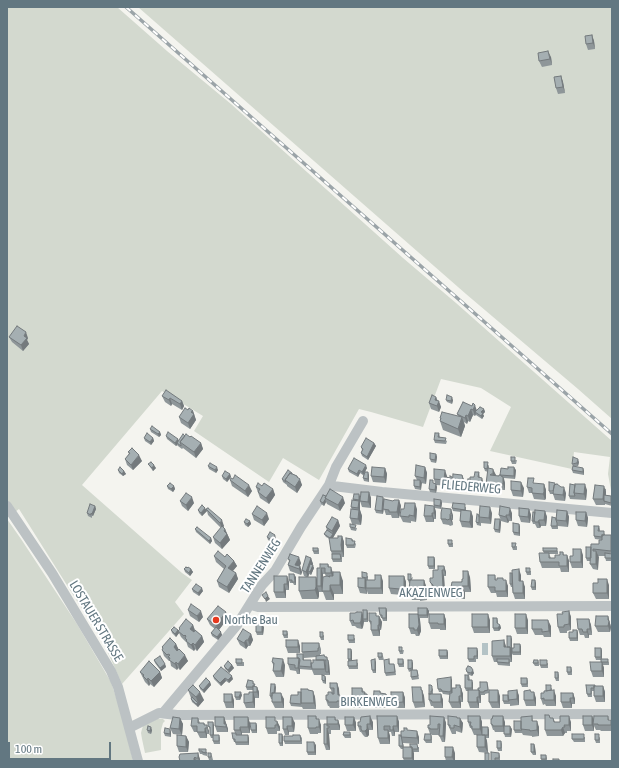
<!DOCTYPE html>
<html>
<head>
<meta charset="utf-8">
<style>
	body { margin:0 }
	#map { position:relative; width:619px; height:768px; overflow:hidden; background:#f4f4ef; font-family:"Asap Condensed",sans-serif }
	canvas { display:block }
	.frame { position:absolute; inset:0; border:8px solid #627781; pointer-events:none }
	.scale { position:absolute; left:8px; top:742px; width:103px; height:18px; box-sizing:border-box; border:2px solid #627781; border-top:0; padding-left:5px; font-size:12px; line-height:14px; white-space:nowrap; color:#627781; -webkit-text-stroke:3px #fff; paint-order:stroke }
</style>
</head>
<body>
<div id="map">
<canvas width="619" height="768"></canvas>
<div class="frame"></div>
<div class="scale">100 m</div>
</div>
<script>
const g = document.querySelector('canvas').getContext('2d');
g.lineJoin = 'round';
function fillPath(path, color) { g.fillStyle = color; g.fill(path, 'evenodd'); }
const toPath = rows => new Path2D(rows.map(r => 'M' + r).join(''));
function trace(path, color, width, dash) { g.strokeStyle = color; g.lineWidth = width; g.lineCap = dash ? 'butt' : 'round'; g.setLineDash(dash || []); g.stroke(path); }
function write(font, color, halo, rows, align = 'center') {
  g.font = font + ' "Asap Condensed",sans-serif'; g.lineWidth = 4; g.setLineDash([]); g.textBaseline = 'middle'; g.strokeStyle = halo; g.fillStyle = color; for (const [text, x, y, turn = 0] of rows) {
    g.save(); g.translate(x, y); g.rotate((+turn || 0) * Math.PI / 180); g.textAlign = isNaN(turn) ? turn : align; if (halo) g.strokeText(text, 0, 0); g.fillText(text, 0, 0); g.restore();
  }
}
fillPath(toPath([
	[7,7,117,7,167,51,231,104,403,258,456,303,612,441,612,496,608,474,610,457,574,452,572,469,490,451,511,407,481,388,441,379,423,427,371,412,359,409,319,480,283,458,269,482,194,431,203,416,162,391,82,485,182,573,192,580,175,602,184,614,122,684,104,644,19,509,7,518],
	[138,7,612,7,612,419,578,389,466,294],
	[7,519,21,539,77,624,111,682,123,718,133,761,7,761],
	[157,719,163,719,165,721,163,723,161,730,161,750,145,753,142,739,141,733,142,729,143,726]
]), '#d3d9cf');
fillPath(toPath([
	[482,643,488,643,488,655,482,655]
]), '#b4c3c6');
trace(toPath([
	[329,485,333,486,382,492,612,513],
	[7,506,52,573,111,671,118,687,138,761],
	[251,605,258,607,612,606],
	[163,713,237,625,262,585,275,571,301,527,329,485,336,467,363,421],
	[129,728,159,713,177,715,612,714]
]), '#bcc2c4', 10);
const rail = toPath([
	[126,7,612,434]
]);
trace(rail, '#9ba4a8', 3.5);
trace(rail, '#fff', 2, [6]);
fillPath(toPath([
	[592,35,594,41,595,49,588,50,586,44],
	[551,57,552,65,542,67,539,61],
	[561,76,563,82,565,93,558,94,556,88],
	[9,337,28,338,27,340,29,344,23,351,12,342],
	[162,396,182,401,184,406,182,410,172,404,171,406,165,402],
	[436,397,441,407,439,412,431,409,429,403],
	[446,400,453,400,452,404,447,402],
	[463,402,477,410,484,409,485,412,483,414,484,416,482,419,476,415,476,414,475,416,473,415,470,422,468,421,467,424,464,422,465,426,461,437,443,430,440,421,441,420,440,418,458,416,457,414],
	[188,410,193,411,196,420,190,429,181,423,179,417],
	[150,429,160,432,161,435,159,437,151,432],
	[439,433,440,437,447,441,446,444,435,443,434,440],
	[166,436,178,439,178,441,185,436,190,437,201,443,203,449,196,458,183,448,182,449,178,446,177,445,176,446,167,439],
	[144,438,153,438,154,441,151,445,145,441],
	[374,443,376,446,368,460,362,456,361,453,362,450,361,447],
	[128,452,142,461,133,470,127,465,125,459,129,454],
	[436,454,437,457,436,463,431,462,430,459],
	[517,460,516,464,512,464,511,461],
	[579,462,578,466,575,467,583,468,584,471,584,475,573,473,572,470,573,466,572,464],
	[148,464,156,468,153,471,150,467],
	[350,465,367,468,365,472,369,475,369,482,364,481,363,478,363,475,360,473,358,477,349,472,348,469,350,466],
	[489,465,489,468,496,475,495,476,499,476,516,470,515,479,504,478,505,483,505,490,489,490,486,484,488,472,485,471,484,468],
	[208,466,218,470,216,473,209,469],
	[421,466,421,467,425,467,427,473,426,484,421,483,421,490,415,489,414,486,417,480,415,476],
	[385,468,387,474,386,483,373,482,371,476],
	[118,470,124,471,126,474,123,476,119,473],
	[479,472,480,478,484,484,483,491,472,490,471,489,468,489,467,486,470,479,474,477],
	[230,474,231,477,227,482,223,479,222,476],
	[293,474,297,476,302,485,297,493,287,486,287,485,283,482,282,479],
	[462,475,464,480,465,485,463,492,454,491,452,486,436,485,437,487,436,493,430,492,429,489,434,484,435,484,434,479,447,476,447,477,450,478],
	[233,479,252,491,248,497,232,486,230,480],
	[536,484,544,484,546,490,546,498,545,500,534,499,532,493,529,493,527,487],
	[570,484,587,490,586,500,570,499,569,496],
	[595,485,606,489,606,495,611,496,612,498,612,506,605,504,605,505,596,505,593,499],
	[167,486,174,486,175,489,173,492,168,489],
	[262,486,273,489,275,495,269,504,260,498,256,487],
	[524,488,523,497,513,496,511,490],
	[549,491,566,493,565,501,555,500,553,494,550,494],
	[369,492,371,498,371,508,362,507,360,501],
	[359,494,360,497,360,510,362,516,361,525,352,524,350,518,352,509,351,507,353,500,353,499],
	[326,496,345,503,340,511,327,504,326,502,324,506,321,504,320,501],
	[384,500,393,501,399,500,401,506,399,518,392,518,391,515,386,515,384,509,383,514,376,513,375,510],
	[441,500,442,503,441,509,435,508,436,512,436,519,434,519,434,522,426,522,424,516,434,506,434,505],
	[180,501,194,503,188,511,182,506],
	[95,506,96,509,93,516,92,516,92,518,88,516,87,513],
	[466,507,466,511,471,511,473,517,473,527,472,528,462,527,460,521,461,512,453,511,452,508],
	[206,509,224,526,223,527,225,529,230,540,222,549,215,543,213,537,221,528,208,515,207,511,202,516,199,513,198,510],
	[404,509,417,509,416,522,411,521,411,523,403,522,400,516],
	[529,509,531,515,530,523,521,522,519,516],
	[545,511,547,517,546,526,541,526,540,528,537,528,535,524,533,524,532,521,535,512],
	[567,511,569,517,568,527,558,526,558,529,552,529,551,526,556,518],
	[586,512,588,518,587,527,578,526,576,520],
	[441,513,453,515,453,520,452,520,453,525,450,526,449,525,443,524,441,519],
	[492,513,491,524,481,523,481,526,477,525,476,522,479,515],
	[512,513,512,521,509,521,508,523,501,521,499,515],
	[252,514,269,519,264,526,254,520],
	[500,519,501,522,500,533,495,532,494,529],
	[338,520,340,526,333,538,338,538,342,536,344,542,344,557,342,557,342,562,333,562,332,559,332,554,331,551,330,539,326,537,324,534,327,530,326,527],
	[250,521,251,524,248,527,245,525,244,522],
	[519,524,520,527,520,536,514,535,513,532],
	[599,526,600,529,600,531,605,534,605,535,612,538,612,561,606,561,605,556,598,556,598,570,593,569,590,564,591,561,587,561,586,558,591,547,599,544,602,540,595,539,594,536],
	[350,527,357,528,356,531,351,530],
	[195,529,211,538,212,541,210,544,196,532],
	[267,537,276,538,273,543,268,540],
	[352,539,356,544,355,548,347,548,346,545],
	[453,543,453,547,449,547,448,544],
	[517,546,517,550,513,550,512,547],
	[318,548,319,551,319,554,314,554,313,551],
	[543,551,558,551,558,554,549,554,551,558,555,558,563,552,564,555,567,555,569,561,569,572,561,572,560,568,542,568,540,562,544,553],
	[583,555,583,568,572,568,570,562],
	[214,556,225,557,234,561,237,566,233,571,236,573,238,579,229,593,219,587,217,581,224,569,216,562],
	[434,557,435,560,435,569,429,569,428,566],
	[311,558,313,564,312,565,314,568,311,575,309,574,308,577,316,577,317,580,320,568,328,564,333,573,343,581,343,594,334,594,334,600,326,600,323,592,319,592,319,596,318,599,302,599,299,591,306,577,304,576,302,570],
	[323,574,325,574,326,577,323,577],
	[288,559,301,563,300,566,302,572,301,575,290,571,288,565,289,561],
	[444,566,446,572,446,576,444,576,445,593,438,594,438,593,435,593,430,582,438,570],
	[184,569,191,569,193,572,190,576,185,572],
	[531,571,531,575,527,575,526,572],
	[495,575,496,580,504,580,508,586,508,597,497,597,496,593,491,593,488,587],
	[521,575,521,581,525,587,525,599,515,599,513,593,512,587,511,587,510,584],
	[287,576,289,582,289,590,286,590,286,598,276,598,274,592],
	[368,576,368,580,383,581,383,594,368,594,368,591,367,594,360,593,358,587,362,578,362,577],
	[404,576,406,582,406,594,402,594,402,595,391,594,389,588],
	[296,577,296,585,294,585,293,583,290,583,289,580],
	[413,577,412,580,424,580,426,586,427,600,420,601,420,600,412,600,410,594,410,583,409,583,408,580],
	[470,577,471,592,465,592,465,599,454,599,452,593,452,590,451,587],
	[536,583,536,590,532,590,531,587],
	[609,585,609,599,596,599,593,593],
	[192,589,203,591,199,596,193,592],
	[386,608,387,611,387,621,383,621,382,618,381,618,380,615],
	[427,608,429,611,428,618,420,618,420,620,421,631,419,636,416,636,415,634,411,634,409,628,418,614],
	[188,610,203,617,199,622,190,616],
	[569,611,571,617,571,630,567,631,567,633,560,633,558,627,563,614],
	[362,612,363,615,368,613,368,622,364,622,364,621,363,627,362,629,357,628,355,626,352,626,350,621,355,613],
	[444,614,446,620,446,630,440,630,440,629,431,629,429,623],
	[377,616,379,616,382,622,381,630,380,630,380,636,373,636,371,630,371,625,369,621],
	[608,616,611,627,610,632,598,632,595,626],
	[228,618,219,630,222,635,218,640,212,636,211,633,215,629,210,625,207,619],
	[497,618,498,621,498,624,500,625,501,628,499,631,494,631,493,628],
	[589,619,591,625,592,635,589,635,589,638,585,638,584,635,580,635,578,629],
	[490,620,490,633,474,633,472,627],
	[528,620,528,634,517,634,515,628],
	[193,625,195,630,202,636,204,642,197,651,195,649,194,651,188,647,186,641,186,642,181,637,178,631,179,630,179,628],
	[551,626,551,637,544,637,543,635,535,635,532,629],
	[264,627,263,635,257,635,256,632],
	[171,630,178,630,179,633,176,637,172,633],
	[577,630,578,633,578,641,570,641,569,638,573,632],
	[287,631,288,634,288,638,284,638,283,635],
	[251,634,253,640,250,646,248,646,246,649,240,645,237,639],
	[324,635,324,640,321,640,320,637],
	[355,638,355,643,349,643,348,640],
	[512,639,512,648,514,648,520,644,521,647,521,655,513,655,512,654,512,662,510,662,510,666,498,665,497,662,494,662,492,656,506,646,506,647,507,647],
	[319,643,321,649,321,654,320,654,320,655,327,657,329,663,330,675,314,675,312,670,300,669,300,674,297,674,296,671,290,670,288,664,303,654,302,652],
	[316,657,316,660,313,663,304,660,304,658],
	[176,644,178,649,188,661,180,670,178,668,177,670,171,666,170,660,169,661,164,656,162,650,163,649,162,647],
	[300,646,300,653,288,653,286,647],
	[601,648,602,651,602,659,609,662,609,665,603,665,604,668,604,677,593,677,591,671,601,662,601,660,596,660,595,657],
	[351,649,352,652,352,660,358,663,358,669,349,669,348,666,348,659],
	[404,650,403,654,400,654,399,651],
	[447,650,448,653,448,659,440,659,439,656],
	[478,651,478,659,476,659,476,662,469,662,468,659],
	[382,653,383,656,384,660,379,660,378,657],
	[389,659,390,664,394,664,395,667,396,675,386,676,385,673],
	[403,659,404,662,404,667,399,667,398,664],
	[154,660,165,664,166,667,161,671,155,663],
	[538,660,539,663,539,666,535,666,533,663],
	[244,662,244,666,237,666,236,663],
	[272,662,285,665,284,677,276,677,273,671,274,667],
	[376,662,376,673,373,673,372,670],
	[413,663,413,670,417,670,418,673,419,679,412,680,411,677,411,671,409,672,408,669],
	[548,663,548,668,541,668,540,665],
	[232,665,234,668,229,673,225,669,224,666],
	[571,667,572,670,572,675,568,675,567,672],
	[466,669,474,673,472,676,469,675,470,680,473,683,473,690,478,690,487,682,488,685,489,693,485,694,485,695,481,695,481,703,479,703,479,708,470,708,468,702,468,691,466,691,465,688,468,675],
	[140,672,160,672,162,678,154,687,150,684,149,686,145,682],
	[558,672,559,675,559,681,556,681,555,678],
	[213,676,233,679,229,683,226,681,221,686,214,679],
	[325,676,326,679,326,684,323,683,322,680],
	[527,678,528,681,528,687,522,687,521,684],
	[452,680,452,690,456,688,460,685,463,694,463,702,461,702,461,708,452,708,449,702,450,695,443,694,442,692,439,692,438,689],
	[253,681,255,687,257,687,259,692,259,698,255,698,255,708,246,708,244,703,249,694,253,692,253,690,247,690,246,687],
	[210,682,211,685,204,693,200,689,199,686],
	[337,683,339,689,339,695,342,701,342,707,339,707,339,708,330,708,329,706,328,706,326,700,328,695,332,692,330,688],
	[429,685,433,689,433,694,441,694,443,700,443,708,434,708,433,706,431,706,429,700],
	[586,685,595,685,595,686,603,686,605,692,605,702,596,702,594,696,594,691,592,691,592,697,588,697,587,694],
	[276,687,275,693,284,699,284,708,275,708,272,702,272,699,271,699,270,696],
	[362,688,364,692,365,692,369,700,369,704,364,704,364,708,354,708,352,702],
	[552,688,552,690,556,696,556,706,546,706,545,704,543,705,541,699,544,693,546,691],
	[188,690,204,700,198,707,192,702,191,699,191,698],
	[309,690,313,691,315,697,316,709,303,709,302,707,291,706,290,703,301,692],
	[422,690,424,696,425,707,415,708,413,702],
	[517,690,519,696,519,705,510,706,510,704,504,704,503,701,508,695],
	[380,691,381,693,386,694,389,700,388,705,387,705,385,708,375,708,373,702],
	[403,692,405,698,405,708,395,708,391,699],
	[573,693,575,699,575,704,572,704,572,708,563,708,561,702],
	[242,695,240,700,236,700,235,697],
	[500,696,500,708,492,708,489,702],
	[536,698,536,706,526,706,524,700],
	[234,700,234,708,226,708,224,702],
	[316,716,317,719,321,725,321,733,318,733,318,734,310,734,308,728],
	[377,716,397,716,399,722,399,732,395,732,395,736,392,736,391,732,389,732,390,736,390,744,380,744,378,738],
	[480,716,482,722,482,727,489,730,489,738,486,738,487,741,488,753,479,752,477,747,477,735,474,735,471,728,470,728,468,722],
	[532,716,533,721,539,727,539,736,532,737,532,736,523,735,522,733,515,733,514,730,521,721],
	[592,716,594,720,608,716,609,720,612,724,612,731,601,731,600,730,596,730,594,726,594,731,585,731,583,725],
	[224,717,228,729,228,732,217,732,215,726],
	[283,717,295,723,294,732,289,732,289,735,285,735,283,729],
	[335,717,336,720,338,720,340,726,340,730,331,730,331,734,329,734,330,750,326,750,324,744,327,724],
	[354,717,356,723,356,731,347,731,345,725],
	[444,717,446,723,445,742,442,742,439,735,432,735,432,734,430,734,428,728,430,725],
	[180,718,183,724,182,735,173,734,170,728],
	[198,718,200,723,204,723,209,731,209,734,207,734,207,738,200,738,197,732,194,732,191,726],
	[458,718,463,723,462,733,456,731,456,734,452,734,448,725],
	[550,718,553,718,555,722,571,722,571,731,567,731,567,733,565,733,563,736,547,736,545,730],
	[276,721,277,721,280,727,280,731,277,731,277,734,268,734,266,728],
	[373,722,373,730,369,730,369,735,367,737,365,737,363,735,361,732,360,732,358,726],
	[505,722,505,726,512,729,511,737,505,737,504,732,495,732,494,730,493,730,491,724],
	[250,723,250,733,242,733,242,735,249,738,249,745,236,745,235,742,234,742,233,739,235,733,234,730],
	[256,723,257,726,257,733,252,733,251,730],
	[214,725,214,735,219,735,220,738,220,744,214,744,213,741,213,738,211,738,210,735,210,729,208,726],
	[147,730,152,730,151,734,148,733],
	[404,731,408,731,419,737,419,744,403,743,404,747,419,747,419,752,413,752,414,761,404,761,403,758,403,749,401,749,399,746,401,735],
	[171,732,171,737,165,736,164,733],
	[350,732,351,735,351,738,345,738,343,735],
	[282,734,283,737,283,746,280,746,279,743],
	[431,734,432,737,432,743,426,743,424,740],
	[300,735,302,738,302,744,285,744,284,741,293,736],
	[186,736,189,742,188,752,179,752,177,746],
	[585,737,585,742,574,742,572,739],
	[600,737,600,743,596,743,595,740],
	[501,741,502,744,502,751,498,751,497,748],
	[534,744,535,747,536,755,533,755,531,752],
	[316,745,316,755,308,755,307,752],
	[199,751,207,752,207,756,203,755,202,754,200,754],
	[198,753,200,761,180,761,188,754],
	[211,753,212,756,213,760,209,760,208,757],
	[455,753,455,761,446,761,445,757],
	[499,753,500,756,500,761,491,761],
	[546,755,547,758,547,761,542,761,541,759]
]), '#8e9699');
fillPath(toPath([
	[592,35,594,41,595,49,593,43],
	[548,51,551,57,552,65,550,59],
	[561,76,563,82,565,93,563,87],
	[26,332,28,338,27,340,29,344,23,351,21,345,24,336],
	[436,397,438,403,439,401,441,407,439,412,435,400],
	[452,397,453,400,452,404,451,401],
	[170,398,172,404,171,406,169,400],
	[182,401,184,406,182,410,180,404],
	[475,405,477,411,475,412,476,414,475,416,473,410],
	[471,409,473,415,470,422,468,416],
	[484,409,485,412,483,414,484,416,482,419,481,416,481,412],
	[193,411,196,420,190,429,188,423,191,412],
	[466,415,468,421,467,424,465,418],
	[462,417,465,426,461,437,458,429],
	[160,432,161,435,159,437,158,434],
	[153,438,154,441,151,445,150,442],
	[178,439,179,442,177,443,177,445,176,446,175,443],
	[201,443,203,449,196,458,194,452],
	[374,443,376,446,368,460,367,457],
	[436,454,437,457,436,463,435,460],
	[139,455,142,461,133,470,131,465],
	[578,459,579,462,578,466,577,463],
	[154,465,156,468,153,471,152,468],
	[366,465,367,468,363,475,362,472],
	[217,467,218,470,216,473,215,470],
	[425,467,427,473,426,484,424,478],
	[514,467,516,470,515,479,514,476],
	[385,468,387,474,386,483,384,477],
	[583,468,584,471,584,475,583,472],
	[493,469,496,475,495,480,493,474],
	[359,470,360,473,358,477,357,474],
	[445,470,447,476,447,483,445,483,444,480],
	[124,471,126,474,123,476,122,474],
	[368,472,369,475,369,482,368,479],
	[230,474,231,477,227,482,226,479],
	[462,475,464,480,465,485,463,492,461,486],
	[501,475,503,481,503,477,505,483,505,490,503,484],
	[297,476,299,481,300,479,302,485,297,493,295,487],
	[482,478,484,484,483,491,481,485],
	[420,480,422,483,421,490,420,487],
	[521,482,524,488,523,497,521,491],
	[436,484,437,487,436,493,435,490],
	[544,484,546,490,546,498,545,500,543,494],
	[585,484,587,490,586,500,584,494],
	[249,485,252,491,248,497,245,491],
	[174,486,175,489,173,492,171,489],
	[604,486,606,492,605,502,604,501,605,505,603,499],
	[564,487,566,493,565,501,563,495],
	[273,489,275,495,269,504,266,498],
	[369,492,371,498,371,508,368,502],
	[359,494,360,497,360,510,362,516,361,525,358,519,359,511,358,508],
	[192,497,194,503,188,511,186,505],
	[343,497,345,503,340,511,338,505],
	[383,497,384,500,383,514,382,511],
	[325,499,326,502,324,506,323,503],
	[399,500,401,506,399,518,397,512],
	[441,500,442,503,441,509,440,506],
	[415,503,417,509,416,522,414,516],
	[95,506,96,509,93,516,92,514],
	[434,506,436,512,436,519,434,513],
	[490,507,492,513,491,524,489,518],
	[205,508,207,511,202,516,201,513],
	[510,508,512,513,512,521,509,515],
	[451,509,453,515,453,520,451,514],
	[529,509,531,515,530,523,528,517],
	[471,511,473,517,473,527,472,528,469,522],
	[545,511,547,517,546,526,544,520],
	[567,511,569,517,568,527,566,521],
	[586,512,588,518,587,527,585,521],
	[267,513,269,519,264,526,262,520],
	[432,513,434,519,434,522,432,516],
	[450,514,452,520,453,525,450,519],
	[506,515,509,521,508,523,506,517],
	[500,519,501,522,500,533,499,530],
	[222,520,224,526,222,529,220,523],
	[338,520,340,526,331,541,330,538,333,534,332,531],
	[539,520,541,526,540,528,538,522],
	[250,521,251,524,248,527,247,524],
	[519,524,520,527,520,536,519,533],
	[225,529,230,540,222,549,220,543,224,531],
	[275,535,276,538,273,543,272,540],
	[611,535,612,538,612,553,611,551],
	[342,536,344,542,344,557,342,551,341,545],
	[211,538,212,541,210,544,209,541],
	[581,549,583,555,583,568,581,562],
	[596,551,599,557,598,570,596,564],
	[567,555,569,561,569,572,567,566],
	[299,557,301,563,298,569,295,565],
	[434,557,435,560,435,569,434,566],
	[311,558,313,564,310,572,308,571,309,574,308,578,306,572],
	[234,561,237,566,230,574,228,568],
	[313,565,314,568,311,575,310,572],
	[300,566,302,572,301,575,299,569],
	[444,566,446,572,446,576,444,570],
	[331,567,333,573,333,579,331,573],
	[321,568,323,574,323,592,321,586],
	[191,569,193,572,190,576,189,573],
	[519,569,521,575,521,587,519,581],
	[442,570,444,576,445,593,443,587],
	[468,571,470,577,471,592,468,586],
	[340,572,343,581,343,594,340,585],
	[236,573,238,579,229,593,227,587],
	[294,574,296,577,296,585,295,582],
	[381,575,383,581,383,594,381,588],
	[287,576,289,582,289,590,287,584],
	[404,576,406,582,406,594,404,588],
	[316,577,319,586,317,586,319,592,319,596,318,599,315,590],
	[365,578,368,584,366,588,367,594,365,588],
	[607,579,609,585,609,599,607,593],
	[424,580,426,586,427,600,424,594],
	[506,580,508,586,508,597,506,591],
	[535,580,536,583,536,590,535,587],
	[523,581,525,587,525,599,523,593],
	[284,584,286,590,286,598,284,592],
	[330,585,334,594,334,600,330,591],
	[462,586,465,592,465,599,463,593],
	[202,588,203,591,199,596,198,593],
	[268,596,270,599,266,602,265,599],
	[386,608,387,611,387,621,386,618],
	[427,608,429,611,428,618,427,615],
	[367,610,368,613,368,622,367,619],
	[201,611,203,617,199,622,197,616],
	[569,611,571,617,571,630,569,624],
	[226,612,228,618,218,631,216,625],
	[362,612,364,618,363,619,364,621,363,627,362,629,360,623],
	[418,614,420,620,421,631,419,636,417,630],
	[444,614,446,620,446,630,444,624],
	[488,614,490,620,490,633,488,627],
	[526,614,528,620,528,634,526,628],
	[379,616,382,622,381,630,379,625],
	[608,616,611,627,610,632,608,626],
	[589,619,591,625,592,635,590,629],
	[548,620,551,626,551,637,549,631],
	[262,624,264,627,263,635,262,632],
	[193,625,195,631,192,634,190,629],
	[378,625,380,630,380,636,378,630],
	[500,625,501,628,499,631,498,628],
	[587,629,589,635,589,638,587,632],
	[178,630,179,633,176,637,175,634],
	[577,630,578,633,578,641,577,638],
	[221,632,222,635,218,640,217,637],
	[251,634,253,640,250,646,248,640],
	[202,636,204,642,197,651,195,645],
	[511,636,512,639,512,653,511,650],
	[246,640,248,646,246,649,244,643],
	[298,640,300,646,300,653,298,647],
	[504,640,506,646,506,653,504,647],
	[193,643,195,649,194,651,191,645],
	[176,644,179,650,176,653,174,647],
	[520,644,521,647,521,655,520,652],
	[510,647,512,653,512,662,510,656],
	[477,648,478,651,478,659,477,656],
	[601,648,602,651,602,660,601,657],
	[351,649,352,652,352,662,351,659],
	[447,650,448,653,448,659,447,656],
	[185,655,188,661,180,670,178,664],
	[299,658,301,664,299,666,300,669,300,674,298,668],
	[283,659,285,665,284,677,281,671],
	[375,659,376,662,376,673,375,670],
	[324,660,326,666,326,672,327,675,325,669],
	[328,660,329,663,330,675,328,672],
	[412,660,413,663,413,671,412,668],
	[176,662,178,668,177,670,175,664],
	[602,662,604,668,604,677,602,671],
	[165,664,166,667,161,671,160,668],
	[232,665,234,668,229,673,228,670],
	[473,670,474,673,472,676,471,673],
	[160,672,162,678,154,687,151,681],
	[232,676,233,679,229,683,228,680],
	[325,676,326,679,326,684,325,681],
	[451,677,452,680,452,694,451,691],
	[148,678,150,684,149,686,147,680],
	[225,678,226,681,221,686,220,683],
	[472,680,473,683,473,691,472,688],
	[210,682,211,685,204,693,203,690],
	[337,683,339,689,340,701,338,695],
	[275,684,276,687,275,699,273,696],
	[460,685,463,694,463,702,461,696],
	[603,686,605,692,605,702,603,696],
	[257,687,259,692,259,698,257,692],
	[421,687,424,696,425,707,423,702],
	[479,690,481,696,481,703,479,697],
	[498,690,500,696,500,708,498,702],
	[517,690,519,696,519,705,517,699],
	[554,690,556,696,556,706,554,700],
	[313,691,315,697,316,709,314,703],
	[200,692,204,700,198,707,196,704,198,703,196,697],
	[241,692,242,695,240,700,239,697],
	[253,692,255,698,255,708,253,702],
	[403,692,405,698,405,708,403,702],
	[534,692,536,698,536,706,534,700],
	[281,693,284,699,284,708,282,702],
	[573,693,575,699,575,704,573,698],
	[232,694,234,700,234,708,232,702],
	[367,694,369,700,369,704,367,698],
	[386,694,389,700,388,705,386,699],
	[441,694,443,700,443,708,441,702],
	[340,695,342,701,342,707,340,701],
	[459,696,461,702,461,708,459,702],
	[477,697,479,703,479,708,477,702],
	[362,698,364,704,364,708,362,702],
	[570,698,572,704,572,708,570,702],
	[384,699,387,705,385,708,383,702],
	[370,716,373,722,373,730,370,724],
	[397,716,399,722,399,732,397,726],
	[480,716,482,722,482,735,480,729],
	[503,716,505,722,505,732,503,726],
	[569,716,571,722,571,731,569,725],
	[592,716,594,722,593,724,594,726,594,731,592,725],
	[224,717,228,729,228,732,226,727,224,724],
	[248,717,250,723,250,733,248,727],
	[292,717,295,723,294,732,292,726],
	[354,717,356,723,356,731,353,725],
	[444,717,446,723,445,742,443,736],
	[180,718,183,724,182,735,179,729],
	[460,718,463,723,462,733,460,727],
	[319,719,321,725,321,733,319,727],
	[338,720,340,726,340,730,338,724],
	[611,720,612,724,612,729,611,725],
	[277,721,280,727,280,731,277,725],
	[537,721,539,727,539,736,537,730],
	[213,722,214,725,214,738,213,735],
	[256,723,257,726,257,733,256,730],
	[367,724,369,730,369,735,367,737,365,731],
	[207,725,209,731,209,734,207,728],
	[287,726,289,732,289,735,287,729],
	[393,726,395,732,395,736,393,730],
	[510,726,512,729,511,737,510,734],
	[151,727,152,730,151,734,150,731],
	[240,727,242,733,242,736,240,730],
	[488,727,489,730,489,738,488,735],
	[563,727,565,733,563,736,561,730],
	[205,728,207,734,207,738,205,732],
	[327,728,329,734,330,750,327,744],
	[170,729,171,732,171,737,170,734],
	[388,730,390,736,390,744,388,738],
	[417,731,419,737,419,744,417,738],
	[282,734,283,737,283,746,282,743],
	[248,735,249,738,249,745,248,742],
	[485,735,487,741,488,753,485,747],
	[186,736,189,742,188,752,186,747],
	[314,742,316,745,316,755,315,752],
	[534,744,535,747,536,755,534,752],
	[412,747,414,753,414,761,413,761,412,758],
	[453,747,455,753,455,761,454,761,452,757],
	[198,753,200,759,200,761,199,761,198,758],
	[195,757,196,761,194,761,194,758]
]), '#747a7d');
const building = toPath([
	[592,35,593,43,586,44,585,36,592,35],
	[548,51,550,59,539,61,538,53,548,51],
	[561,76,563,87,556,88,554,77,561,76],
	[17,326,26,332,24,336,27,338,21,345,9,337,17,326],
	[166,390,182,401,180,404,170,398,169,400,162,396,166,390],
	[432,395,436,397,435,400,439,401,437,406,429,403,432,395],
	[447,395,452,397,451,401,446,400,447,395],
	[463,402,472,406,473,403,475,405,473,410,471,409,468,416,466,415,465,418,457,414,463,402],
	[480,407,484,409,481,412,483,413,481,416,475,412,480,407],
	[185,408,188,410,189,408,193,411,191,412,194,414,188,423,179,417,185,408],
	[442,412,462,417,458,429,440,421,441,418,440,418,442,412],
	[152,426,160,432,158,434,150,429,152,426],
	[168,432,178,439,175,443,166,436,168,432],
	[147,433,153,438,150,442,144,438,147,433],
	[435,433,439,433,438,437,446,438,445,441,434,440,435,433],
	[183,434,185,436,180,442,181,445,181,446,177,443,183,434],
	[186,434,190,437,191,436,201,443,194,452,180,442,186,434],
	[366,438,374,443,367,457,361,453,363,449,361,447,366,438],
	[132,448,139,455,131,465,125,459,130,453,128,452,132,448],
	[430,453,436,454,435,460,430,459,430,453],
	[511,457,515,457,515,461,511,461,511,457],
	[573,457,578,459,577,463,572,464,573,457],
	[354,458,366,465,362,472,359,470,357,474,348,469,350,465,354,458],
	[151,462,154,465,152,468,148,464,151,462],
	[484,462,488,462,487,469,484,468,484,462],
	[210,463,217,467,215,470,208,466,210,463],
	[416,465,425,467,424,478,415,476,416,465],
	[573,466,583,468,583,472,572,470,573,466],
	[120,467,124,471,122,474,118,470,120,467],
	[372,467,385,468,384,477,371,476,372,467],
	[508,467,514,467,514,476,500,475,501,468,508,469,508,467],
	[488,468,493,469,493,474,491,474,490,475,499,476,499,475,501,475,501,476,503,477,503,484,486,484,488,468],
	[434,469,445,470,444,480,434,479,434,469],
	[288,470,292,473,292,474,290,473,285,480,286,482,282,479,288,470],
	[225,471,230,474,226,479,222,476,225,471],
	[365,472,368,472,368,479,363,478,365,472],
	[475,472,479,472,478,477,482,478,481,485,470,484,470,477,474,477,475,472],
	[290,473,297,476,297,477,300,479,295,487,285,480,290,473],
	[453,474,462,475,463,479,461,486,452,485,453,474],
	[235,475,249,485,245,491,230,480,231,478,233,479,235,475],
	[450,476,452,477,452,482,445,483,446,477,450,478,450,476],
	[528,478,534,478,533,483,544,484,544,492,543,494,532,493,532,488,527,487,528,478],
	[468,479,470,479,470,486,467,486,468,479],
	[414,480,420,480,420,487,414,486,414,480],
	[430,480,433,480,433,483,436,484,435,490,429,489,430,480],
	[511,481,521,482,521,491,511,490,511,481],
	[549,482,555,483,553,491,549,491,549,482],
	[170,483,174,486,171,489,167,486,170,483],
	[258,483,262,486,264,483,273,489,266,498,258,492,260,489,256,487,258,483],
	[557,484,561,487,564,487,563,495,553,494,554,485,557,484],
	[570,484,575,485,574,493,575,496,569,496,570,484],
	[575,484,585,484,584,494,574,493,575,484],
	[595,485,604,486,603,499,593,499,595,485],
	[330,489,343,497,338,505,325,498,330,489],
	[361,492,369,492,368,502,360,501,361,492],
	[186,493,192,497,186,505,180,501,186,493],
	[354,494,359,494,359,500,353,499,354,494],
	[323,495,326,496,325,498,326,498,323,503,320,501,323,495],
	[604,495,611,496,611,503,604,501,604,495],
	[377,496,383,497,382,511,375,510,377,496],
	[384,499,393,501,394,500,399,500,397,512,389,512,389,510,383,509,384,499],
	[434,499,441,500,440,506,434,505,434,499],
	[352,500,359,501,358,508,351,507,352,500],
	[405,503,415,503,414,516,409,515,409,517,400,516,401,509,404,509,405,503],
	[453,503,465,504,465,510,452,508,453,503],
	[90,504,95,506,92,514,91,513,91,515,87,513,90,504],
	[202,505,205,508,201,513,198,510,202,505],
	[425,505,434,506,434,513,432,513,432,516,424,516,425,505],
	[257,506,267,513,262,520,252,514,257,506],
	[480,506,490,507,489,518,479,517,480,506],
	[500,506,510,508,509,515,506,515,506,517,499,515,500,506],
	[208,508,222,520,220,523,206,509,208,508],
	[442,508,451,509,451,514,450,514,450,519,447,520,446,519,441,519,441,513,442,508],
	[519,508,529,509,528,517,519,516,519,508],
	[351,509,359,510,358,519,350,518,351,509],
	[461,510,471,511,470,521,469,522,460,521,461,510],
	[535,510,545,511,544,520,539,520,538,522,535,522,534,520,535,510],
	[557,510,567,511,566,521,556,520,557,510],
	[533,512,535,512,534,520,534,521,532,521,533,512],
	[576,512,586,512,585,521,576,520,576,512],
	[477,514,479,515,479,523,476,522,477,514],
	[332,517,338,520,332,531,326,527,332,517],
	[552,517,556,518,556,520,557,523,557,526,551,526,552,517],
	[246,519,250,521,247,524,244,522,246,519],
	[495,519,500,519,499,530,494,529,495,519],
	[513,523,519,524,519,533,513,532,513,523],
	[350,524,356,525,355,528,350,527,350,524],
	[222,526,225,529,224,531,227,534,220,543,213,537,222,526],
	[594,526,599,526,598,531,604,531,604,535,602,535,602,537,594,536,594,526],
	[197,527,211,538,209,541,195,529,197,527],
	[327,530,333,534,330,538,324,534,327,530],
	[270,532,275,535,272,540,267,537,270,532],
	[602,535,611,535,611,551,593,549,593,551,596,551,596,564,590,564,591,544,599,544,599,540,602,540,602,535],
	[338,536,342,536,341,545,342,551,331,551,329,538,338,538,338,536],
	[346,538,352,539,352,541,355,541,354,545,346,545,346,538],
	[448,540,452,540,452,544,448,544,448,540],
	[512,543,516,543,515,547,512,547,512,543],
	[586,547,591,547,591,558,586,558,586,547],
	[313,548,318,548,318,551,313,551,313,548],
	[543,548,557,548,557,551,543,551,543,548],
	[573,549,581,549,581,562,570,562,570,556,573,556,573,549],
	[218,551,225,557,227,554,234,561,228,568,236,573,227,587,217,581,226,566,214,556,218,551],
	[560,552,563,552,563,555,567,555,567,566,559,566,559,562,540,562,539,553,549,553,549,558,555,558,555,555,560,555,560,552],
	[605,553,612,554,612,558,605,558,605,553],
	[290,554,299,557,295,565,300,566,299,569,288,565,290,560,288,559,290,554],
	[332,554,340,554,341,559,332,559,332,554],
	[306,556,311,558,306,572,302,570,306,556],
	[428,557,434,557,434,566,428,566,428,557],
	[310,564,313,565,310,572,308,571,310,564],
	[320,564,328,564,328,567,331,567,331,573,325,573,325,568,321,568,321,586,317,586,317,568,320,568,320,564],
	[438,566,444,566,444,570,442,570,443,587,436,588,436,587,433,587,433,585,430,582,430,578,433,578,433,570,438,570,438,566],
	[186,567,187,568,188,567,191,569,189,573,184,569,186,567],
	[526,568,530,568,530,572,526,572,526,568],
	[519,569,519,581,523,581,523,593,513,593,512,570,519,569],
	[463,571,468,571,468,586,462,586,463,593,452,593,452,587,451,587,452,582,462,582,462,579,463,579,463,571],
	[333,572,340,572,340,585,330,585,330,591,322,591,323,577,327,576,330,577,329,576,333,576,333,572],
	[362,572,367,573,367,578,362,577,362,572],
	[510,573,512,573,512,584,510,584,510,573],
	[289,574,294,574,295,582,292,582,292,580,289,580,289,574],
	[408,574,411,574,411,580,408,580,408,574],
	[375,575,381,575,381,588,366,588,366,580,375,580,375,575],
	[488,575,495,575,495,580,497,580,497,578,503,578,503,580,506,580,506,591,495,591,495,587,488,587,488,575],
	[274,576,287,576,287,584,284,584,284,592,274,592,274,576],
	[389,576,404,576,404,588,400,588,400,589,389,588,389,576],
	[299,577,316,577,316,587,315,590,299,591,299,577],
	[358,578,365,578,365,588,358,587,358,578],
	[598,579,607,579,607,593,593,593,593,583,598,583,598,579],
	[410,580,424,580,424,594,418,595,418,594,410,594,409,590,410,580],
	[532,580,535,580,535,587,531,587,532,580],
	[196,584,202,588,198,593,192,589,196,584],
	[266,592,268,596,265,599,262,595,266,592],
	[191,604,201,611,197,616,188,610,191,604],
	[218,606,226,612,216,625,207,619,218,606],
	[379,608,386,608,386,618,382,618,382,615,380,615,379,608],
	[418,608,427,608,427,615,418,615,418,608],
	[363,610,367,610,367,619,363,619,363,610],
	[569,611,569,624,564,625,564,627,558,627,557,614,563,614,562,612,569,611],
	[357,612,362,612,361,621,360,623,354,623,353,620,350,621,350,613,355,613,357,612],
	[369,613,376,613,376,616,379,616,379,625,378,625,378,630,371,630,371,621,369,621,369,613],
	[409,614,418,614,419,625,417,630,414,630,414,628,409,628,409,614],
	[429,614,444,614,444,624,438,624,438,623,429,623,429,614],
	[472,614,488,614,488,627,472,627,472,614],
	[515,614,526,614,526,628,515,628,515,614],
	[596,616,608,616,608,620,609,621,608,626,595,626,596,616],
	[493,618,497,618,497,623,500,625,498,628,493,628,493,618],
	[186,619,193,625,190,629,194,632,195,630,202,636,195,645,193,643,191,645,186,641,187,640,185,638,186,636,185,635,184,636,178,631,180,629,179,628,186,619],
	[577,619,589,619,590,629,587,629,587,632,583,632,582,629,578,629,577,619],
	[532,620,548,620,549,631,542,632,542,629,532,629,532,620],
	[256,624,262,624,262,632,256,632,256,624],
	[174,627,178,630,175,634,171,630,174,627],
	[216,627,221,632,217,637,211,633,216,627],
	[243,629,251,634,248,640,246,640,244,643,237,639,243,629],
	[573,630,577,630,577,638,569,638,569,632,573,632,573,630],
	[283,631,287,631,287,635,283,635,283,631],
	[320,632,323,632,323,637,320,637,320,632],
	[348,635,354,635,354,640,348,640,348,635],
	[507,636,511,636,511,650,510,647,507,647,507,636],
	[170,638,176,644,174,647,177,651,179,649,185,655,178,664,176,662,175,664,169,660,170,658,168,657,170,655,168,654,167,655,162,650,163,648,162,647,170,638],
	[286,640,298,640,298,647,286,647,286,640],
	[504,640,504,647,510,647,510,656,492,656,492,641,504,640],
	[302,643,319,643,319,648,318,648,318,651,302,652,302,643],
	[514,644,520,644,520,652,512,652,512,648,514,648,514,644],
	[399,647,402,647,402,651,399,651,399,647],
	[468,648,477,648,477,656,474,656,474,659,468,659,468,648],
	[595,648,601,648,601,657,595,657,595,648],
	[348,649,351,649,351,659,348,659,348,649],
	[439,650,447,650,447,656,439,656,439,650],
	[378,653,382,653,382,657,378,657,378,653],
	[297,654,303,654,303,660,311,660,311,667,299,666,300,660,299,658,297,658,297,654],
	[324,655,325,657,327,657,327,660,328,660,328,672,326,672,326,660,316,660,316,656,324,655],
	[160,656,165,664,160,668,154,660,160,656],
	[273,658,283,659,281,671,273,671,274,663,272,662,273,658],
	[288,658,299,658,298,668,295,668,295,665,288,664,288,658],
	[236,659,242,659,242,663,236,663,236,659],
	[375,659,375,670,372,670,371,660,375,659],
	[389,659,389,664,394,664,395,672,385,673,384,660,389,659],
	[398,659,403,659,403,664,398,664,398,659],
	[497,659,509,659,509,663,497,662,497,659],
	[601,659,608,659,608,662,601,662,601,659],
	[313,660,324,660,325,669,312,669,311,663,313,663,313,660],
	[357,660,357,666,348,666,348,661,357,660],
	[408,660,412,660,412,668,408,669,408,660],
	[534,660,538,660,538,663,533,663,534,660],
	[540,660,547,660,547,665,540,665,540,660],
	[149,661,160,672,151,681,148,678,147,680,143,676,144,675,140,672,149,661],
	[228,661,232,665,228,670,224,666,228,661],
	[590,662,602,662,602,671,591,671,590,662],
	[468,666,471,667,473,670,471,673,467,672,466,669,468,666],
	[221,667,232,676,228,680,225,678,220,683,213,676,221,667],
	[567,667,571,667,571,672,567,672,567,667],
	[411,670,417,670,418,676,411,677,411,670],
	[555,672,558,672,558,678,555,678,555,672],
	[322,675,325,676,325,681,322,680,322,675],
	[465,675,468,675,468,680,472,680,472,688,465,688,465,675],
	[451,677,451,691,450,691,450,692,442,691,441,689,438,689,437,679,451,677],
	[206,678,210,682,203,690,199,686,206,678],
	[521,678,527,678,527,684,521,684,521,678],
	[248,680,253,681,253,684,255,684,254,686,253,686,253,687,246,687,248,680],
	[480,682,487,682,488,690,484,691,484,692,480,692,479,690,478,690,478,688,480,688,480,682],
	[330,683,337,683,338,695,340,695,340,701,337,701,337,702,328,702,328,700,326,700,326,695,328,695,328,692,332,692,332,694,334,694,334,688,330,688,330,683],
	[271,684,275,684,274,693,272,693,272,696,270,696,271,684],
	[193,685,200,692,196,697,188,690,193,685],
	[429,685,431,685,432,686,432,691,431,691,431,694,429,694,429,685],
	[456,685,460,685,460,688,461,688,461,696,459,696,459,702,449,702,450,693,452,693,452,688,456,688,456,685],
	[546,685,551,685,551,690,546,691,546,685],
	[586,685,595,685,595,686,594,686,594,688,591,688,591,694,587,694,586,685],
	[253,686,257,687,257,692,253,692,253,702,244,703,244,694,249,694,249,692,253,692,253,686],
	[594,686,603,686,603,696,594,696,594,686],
	[412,687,421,687,421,690,422,690,423,702,413,702,412,687],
	[352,688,362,688,362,692,365,692,364,694,367,694,367,698,362,698,362,702,352,702,352,688],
	[301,689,308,689,308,690,313,691,314,703,301,703,301,689],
	[468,690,479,690,479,697,477,697,477,702,468,702,468,690],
	[489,690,498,690,498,702,489,702,489,690],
	[517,690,517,699,508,700,508,691,517,690],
	[530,690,531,692,534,692,534,700,524,700,524,691,530,690],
	[554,690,554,700,544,700,544,698,541,699,541,693,544,693,544,691,554,690],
	[374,691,380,691,380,693,386,694,386,699,384,699,383,702,373,702,374,691],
	[235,692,241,692,239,697,235,697,235,692],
	[298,692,301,692,301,704,290,703,291,695,298,695,298,692],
	[391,692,403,692,403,702,392,703,392,699,391,699,391,692],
	[272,693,281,693,282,702,272,702,272,693],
	[561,693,573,693,573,698,570,698,570,702,561,702,561,693],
	[224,694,232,694,232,702,224,702,224,694],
	[429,694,441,694,441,702,432,702,431,700,429,700,429,694],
	[503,695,508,695,509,701,503,701,503,695],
	[192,697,198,703,196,704,191,699,192,697],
	[545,715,549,715,550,718,553,718,554,722,560,722,560,716,569,716,569,725,564,725,565,727,563,727,561,730,545,730,545,715],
	[308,716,316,716,316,719,319,719,319,727,316,727,316,728,308,728,308,716],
	[370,716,370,724,367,724,367,729,365,731,362,731,361,729,361,726,358,726,358,722,360,722,361,717,370,716],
	[377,716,397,716,397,726,393,726,393,730,390,730,390,726,384,726,384,730,388,730,388,738,378,738,377,716],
	[430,716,444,717,443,736,439,736,440,724,438,724,438,729,430,729,430,728,428,728,428,725,430,725,430,716],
	[448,716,457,717,457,718,460,718,460,727,454,725,454,728,450,728,450,725,448,725,448,716],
	[468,716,480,716,480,729,472,729,472,726,470,726,471,722,468,722,468,716],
	[493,716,503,716,503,726,493,726,492,724,491,724,491,719,492,719,493,716],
	[532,716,532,721,537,721,537,730,530,731,530,730,521,729,521,717,532,716],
	[583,716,592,716,592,725,583,725,583,716],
	[594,716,608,716,608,720,611,720,611,725,598,725,598,724,593,724,594,716],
	[173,717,180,718,179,729,170,728,173,717],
	[215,717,224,717,224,724,226,724,226,727,215,726,215,717],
	[234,717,248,717,248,727,240,727,240,730,234,730,234,717],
	[266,717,275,717,275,721,277,721,277,725,275,725,275,728,266,728,266,717],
	[283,717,292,717,292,726,287,726,287,729,283,729,283,717],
	[327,717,335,717,335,720,338,720,338,724,327,724,327,726,329,726,329,728,327,728,327,744,324,744,324,724,327,724,327,717],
	[345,717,354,717,353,725,345,725,345,717],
	[192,718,198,718,198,723,204,723,204,725,207,725,207,728,205,728,205,732,197,732,197,726,191,726,192,718],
	[514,721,521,721,521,729,522,730,514,730,514,721],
	[208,722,213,722,213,735,210,735,210,727,208,726,208,722],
	[250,723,256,723,256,730,251,730,250,723],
	[148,726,151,727,150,731,147,730,148,726],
	[504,726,510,726,510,734,504,734,504,726],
	[482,727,488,727,488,735,482,735,482,727],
	[165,728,170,729,170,734,164,733,165,728],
	[404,728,407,728,407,730,417,731,417,738,401,737,401,731,404,731,404,728],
	[344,732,350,732,350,735,343,735,344,732],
	[232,733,236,733,236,735,248,735,248,742,235,742,235,739,233,739,232,733],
	[279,734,282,734,282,743,279,743,279,734],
	[425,734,431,734,431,740,424,740,425,734],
	[572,734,584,734,584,739,572,739,572,734],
	[595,734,599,734,599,740,595,740,595,734],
	[177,735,186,736,186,747,177,746,177,735],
	[213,735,219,735,219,741,213,741,213,735],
	[293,735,300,735,301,741,284,741,284,736,293,736,293,735],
	[399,735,401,735,403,746,399,746,399,735],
	[477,735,485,735,485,747,477,747,477,735],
	[497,741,501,741,501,748,497,748,497,741],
	[307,742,314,742,315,752,307,752,307,742],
	[410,744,417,744,418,749,412,749,412,747,410,747,410,744],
	[531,744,534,744,534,752,531,752,531,744],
	[403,747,412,747,412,758,403,758,403,747],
	[445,747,453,747,452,757,445,757,445,747],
	[199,749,206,749,206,753,202,752,202,751,199,751,199,749],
	[491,752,499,753,499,758,495,758,495,761,491,761,491,752],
	[198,753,198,758,196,758,195,757,194,758,194,761,180,761,179,757,180,754,198,753],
	[208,753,211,753,211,757,208,757,208,753],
	[485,753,489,753,489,761,485,761,485,753],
	[541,755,546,755,546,759,541,759,541,755],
	[553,759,559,759,559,761,553,761,553,759]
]);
fillPath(building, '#a5afb2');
trace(building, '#747a7d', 1);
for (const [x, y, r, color] of [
	[216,620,4,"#e6381d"]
]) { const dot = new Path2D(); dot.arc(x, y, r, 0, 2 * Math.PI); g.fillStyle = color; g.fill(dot); trace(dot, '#fff', 1.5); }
write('13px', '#627781', '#fff', [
	["FLIEDERWEG",471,487,5],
	["TANNENWEG",261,566,-57],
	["AKAZIENWEG",431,593],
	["LOSTAUER STRASSE",96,621,59],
	["BIRKENWEG",369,702]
]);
write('13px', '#627781', '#fff', [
	["Northe Bau",224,620]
], 'left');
</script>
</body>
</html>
